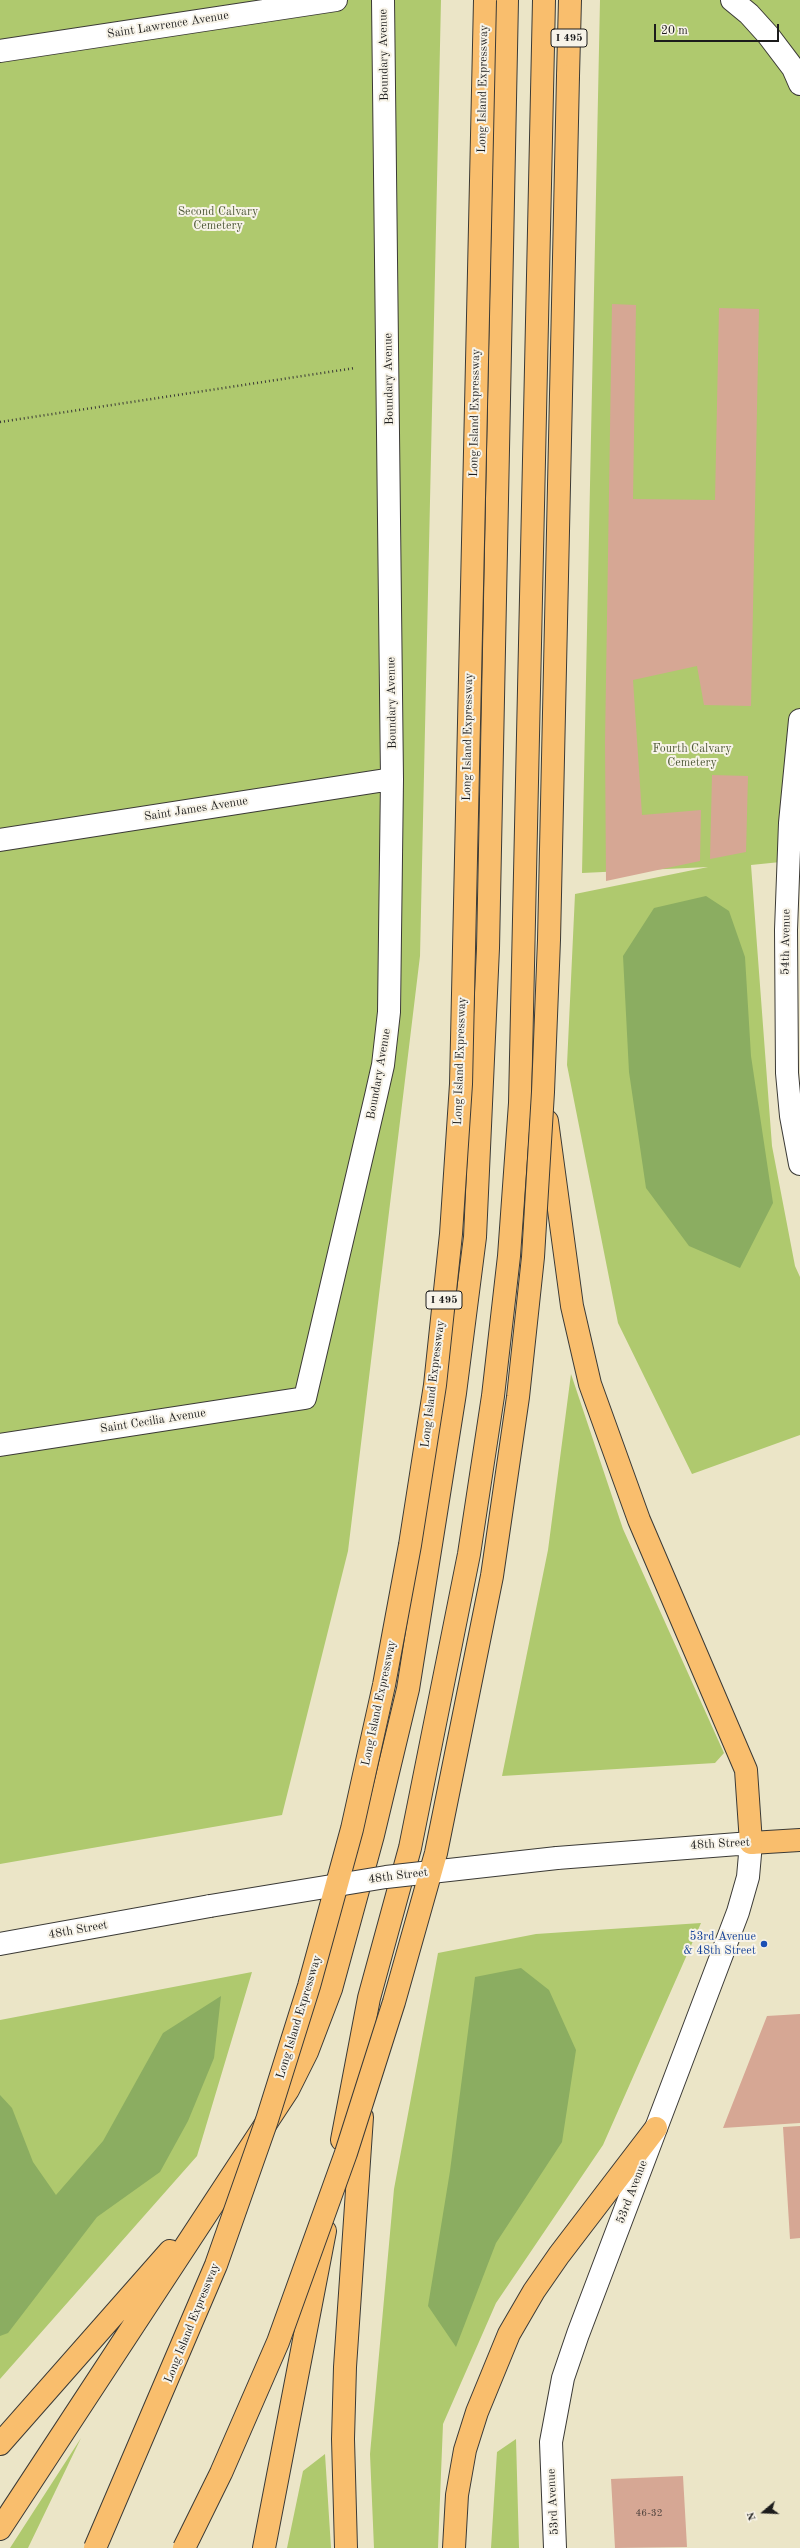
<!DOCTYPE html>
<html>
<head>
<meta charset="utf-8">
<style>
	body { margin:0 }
	#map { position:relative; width:800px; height:2548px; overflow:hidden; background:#ebe5c7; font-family:"Old Standard TT",serif }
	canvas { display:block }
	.north { position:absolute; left:744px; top:2492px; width:40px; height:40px; -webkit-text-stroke:3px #f7f3e8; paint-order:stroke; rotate:251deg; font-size:11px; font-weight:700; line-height:16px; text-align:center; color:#1c1c1c }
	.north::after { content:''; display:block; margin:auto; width:14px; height:18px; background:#1c1c1c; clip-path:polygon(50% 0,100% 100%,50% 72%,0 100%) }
	.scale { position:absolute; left:654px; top:24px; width:125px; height:18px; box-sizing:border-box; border:2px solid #1c1c1c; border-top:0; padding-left:5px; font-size:12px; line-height:14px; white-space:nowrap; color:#1c1c1c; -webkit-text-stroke:3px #f7f3e8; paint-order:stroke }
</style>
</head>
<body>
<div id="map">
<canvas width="800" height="2548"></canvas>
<div class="north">N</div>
<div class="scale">20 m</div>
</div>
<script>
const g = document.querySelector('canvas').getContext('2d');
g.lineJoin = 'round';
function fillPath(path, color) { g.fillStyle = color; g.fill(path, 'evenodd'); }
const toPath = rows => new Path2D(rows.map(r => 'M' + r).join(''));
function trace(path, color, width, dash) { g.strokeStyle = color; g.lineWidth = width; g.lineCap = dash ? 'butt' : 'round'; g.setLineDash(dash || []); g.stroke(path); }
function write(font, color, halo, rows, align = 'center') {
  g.font = font + ' "Old Standard TT",serif'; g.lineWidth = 4; g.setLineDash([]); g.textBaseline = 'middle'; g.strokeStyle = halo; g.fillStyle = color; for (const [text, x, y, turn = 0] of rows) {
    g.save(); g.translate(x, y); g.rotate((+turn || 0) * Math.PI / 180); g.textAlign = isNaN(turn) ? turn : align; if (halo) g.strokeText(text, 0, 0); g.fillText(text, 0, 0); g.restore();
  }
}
fillPath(toPath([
	[0,0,441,0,420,956,348,1551,282,1815,0,1864],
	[600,0,800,0,800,860,751,865,772,1146,795,1266,800,1277,800,1435,692,1474,618,1323,567,1065,575,894,708,867,582,873],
	[571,1374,623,1529,724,1753,715,1763,502,1776,548,1550],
	[701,1923,603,2145,496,2303,443,2424,438,2548,374,2548,370,2454,394,2189,438,1953,536,1934],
	[252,1972,197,2156,0,2379,0,2020],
	[81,2438,28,2548,10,2548],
	[516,2439,519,2548,491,2548,497,2452],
	[325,2454,331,2548,287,2548,303,2471]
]), '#afc96e');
fillPath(toPath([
	[706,896,729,911,745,957,751,1056,773,1203,740,1268,689,1246,646,1188,629,1072,623,956,654,908],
	[521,1968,549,1990,576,2050,562,2142,496,2243,456,2347,428,2306,450,2171,475,1977],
	[221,1996,214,2058,188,2121,160,2172,97,2217,8,2333,0,2336,0,2095,12,2108,33,2162,56,2195,103,2141,163,2033]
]), '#8bad61');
fillPath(toPath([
	[612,304,636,305,633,499,715,500,719,308,759,309,751,706,704,705,697,666,633,680,642,815,701,810,700,861,606,881,605,742],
	[712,775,748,776,746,852,710,859],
	[800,2014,800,2123,723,2128,767,2016],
	[800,2126,800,2238,790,2239,783,2127],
	[683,2476,687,2547,615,2548,611,2479]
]), '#d6a794');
const minor = toPath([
	[732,0,749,14,768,35,793,68,800,84],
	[0,51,336,0],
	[800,720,790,823,786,930,787,1073,791,1116,800,1164],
	[0,840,392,779],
	[0,1445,305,1398,376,1096,383,1065,389,1012,392,779,383,0],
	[0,1944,210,1906],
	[555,2548,551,2442,563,2378,578,2334,738,1912,748,1877,751,1843,557,1858]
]);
const major = toPath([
	[751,1843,800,1840]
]);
const highway = toPath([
	[568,76,570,0],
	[547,1121,572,1306,590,1384,639,1520,746,1770,751,1843],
	[342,2140,369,1998,410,1848,469,1554,493,1396,509,1256,520,1103,544,0],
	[0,2444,170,2251],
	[0,2529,288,2090,307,2052,331,1989,373,1835,408,1689,455,1393,475,1237,488,948,507,0],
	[264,2548,325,2231],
	[346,2548,343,2439,345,2367,362,2117],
	[454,2548,457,2495,465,2450,477,2412,509,2334,534,2291,559,2255,656,2128]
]);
trace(minor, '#3b3a36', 24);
trace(major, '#3b3a36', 24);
trace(highway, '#3b3a36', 24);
trace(toPath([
	[0,422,355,368]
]), '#3b3a36', 2.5, [1, 3]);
trace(minor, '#fff', 22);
trace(major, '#f9be6d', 22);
trace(highway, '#f9be6d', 22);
const minorBridge = toPath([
	[210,1906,386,1877,557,1858]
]);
const highwayBridge = toPath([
	[95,2548,216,2265,267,2120,309,1986,352,1829,384,1685,410,1545,435,1385,451,1234,461,1084,485,0],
	[184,2548,221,2473,278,2342,346,2153,394,2002,436,1853,492,1576,518,1397,533,1257,543,1092,549,940,568,76]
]);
trace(minorBridge, '#3b3a36', 24, []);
trace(highwayBridge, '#3b3a36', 24, []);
trace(minorBridge, '#fff', 22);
trace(highwayBridge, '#f9be6d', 22);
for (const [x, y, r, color] of [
	[764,1944,4,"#1a4fb4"]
]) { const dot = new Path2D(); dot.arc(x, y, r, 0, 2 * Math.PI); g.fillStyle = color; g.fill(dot); trace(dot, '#f7f3e8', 1.5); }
write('10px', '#4a3f3a', null, [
	["46-32",649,2513]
]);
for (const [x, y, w] of [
	[569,38,36],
	[444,1300,36]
]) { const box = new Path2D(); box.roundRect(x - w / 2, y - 9, w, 18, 3); g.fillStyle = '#f7f3e8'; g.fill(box); trace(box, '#1c1c1c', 1); }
write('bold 11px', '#1c1c1c', null, [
	["I 495",569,38],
	["I 495",444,1300]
]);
write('12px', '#1c1c1c', '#f7f3e8', [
	["Saint Lawrence Avenue",168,25,-9],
	["Boundary Avenue",384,55,-91],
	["Long Island Expressway",483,89,-89],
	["Boundary Avenue",389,379,-91],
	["Long Island Expressway",475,413,-89],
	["Boundary Avenue",392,703,-91],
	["Long Island Expressway",468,737,-89],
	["Saint James Avenue",196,809,-9],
	["54th Avenue",786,942,-89],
	["Long Island Expressway",460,1061,-88],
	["Boundary Avenue",379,1074,-80],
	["Long Island Expressway",433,1384,-83],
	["Saint Cecilia Avenue",153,1421,-9],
	["Long Island Expressway",379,1703,-78],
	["48th Street",720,1844,-3],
	["48th Street",398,1876,-7],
	["48th Street",78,1930,-10],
	["Long Island Expressway",299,2017,-73],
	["53rd Avenue",632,2192,-69],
	["Long Island Expressway",192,2323,-68],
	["53rd Avenue",553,2502,-93]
]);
write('12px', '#4f5939', '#f7f3e8', [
	["Second Calvary",218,212],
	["Cemetery",218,226],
	["Fourth Calvary",692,749],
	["Cemetery",692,763]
]);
write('12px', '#164399', '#f7f3e8', [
	["53rd Avenue",756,1937],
	["& 48th Street",756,1951]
], 'right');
</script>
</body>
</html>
